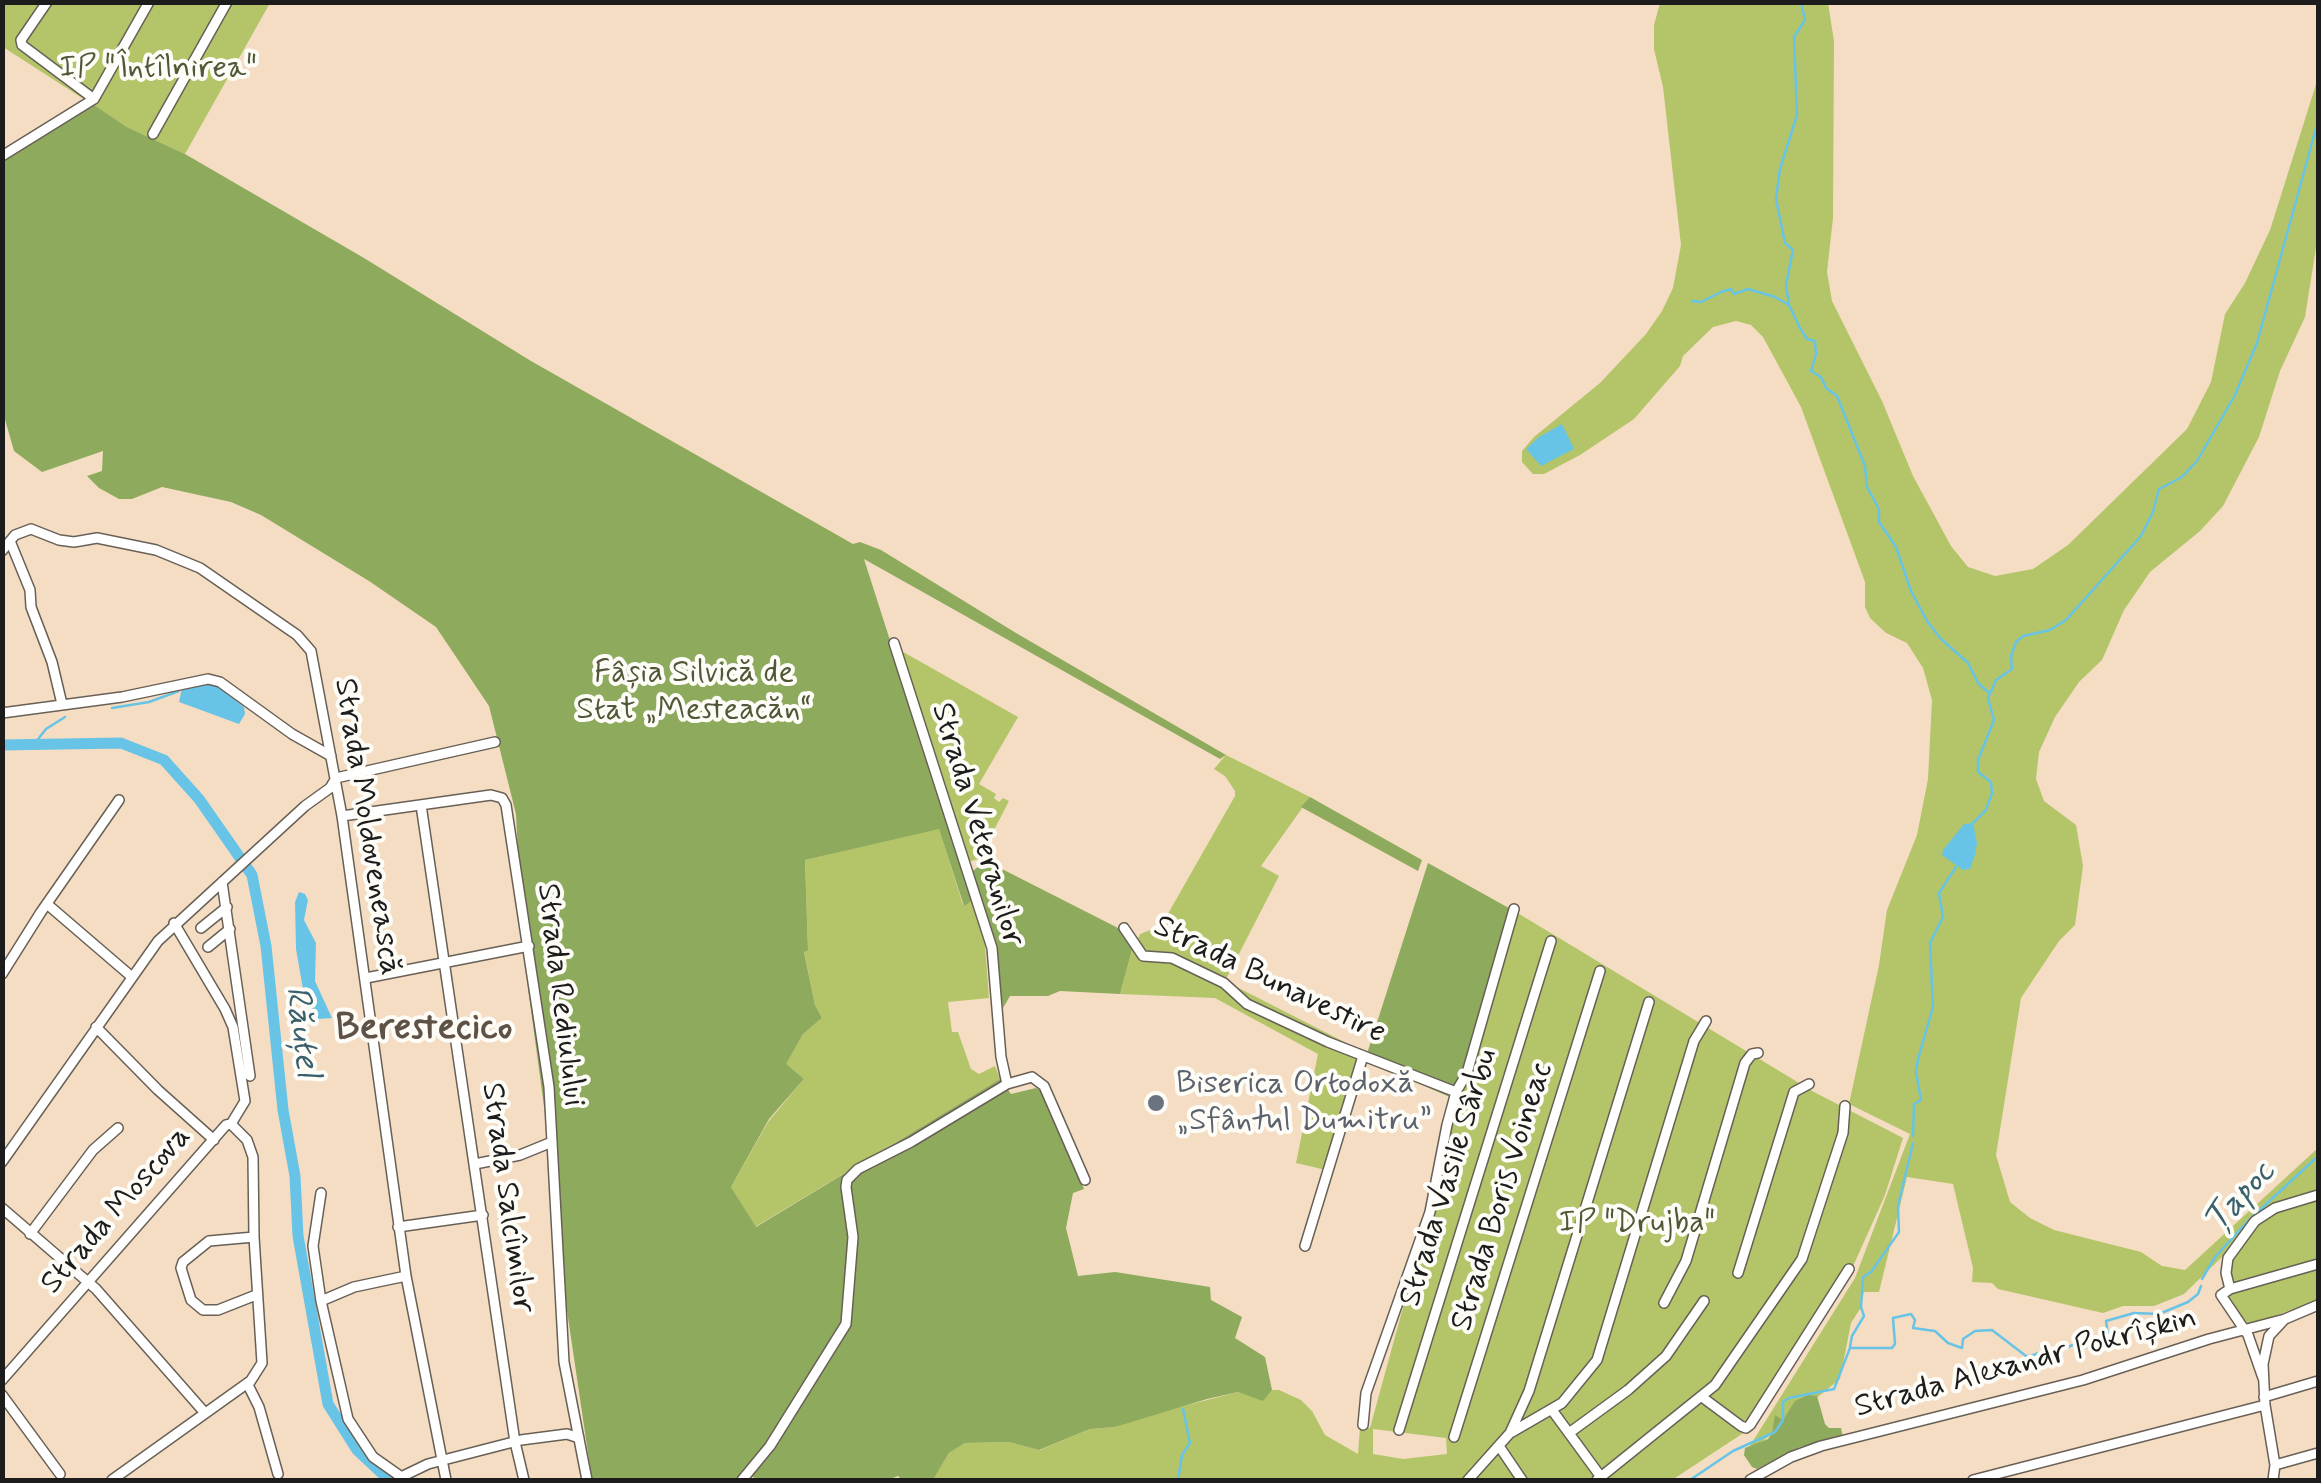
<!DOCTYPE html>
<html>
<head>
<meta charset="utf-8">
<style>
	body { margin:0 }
	#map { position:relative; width:2321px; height:1483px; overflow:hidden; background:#f5ddc3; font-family:Mynerve,sans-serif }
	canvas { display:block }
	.frame { position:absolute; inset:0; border:5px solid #1c1c1c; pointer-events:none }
</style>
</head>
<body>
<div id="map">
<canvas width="2321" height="1483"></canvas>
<div class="frame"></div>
</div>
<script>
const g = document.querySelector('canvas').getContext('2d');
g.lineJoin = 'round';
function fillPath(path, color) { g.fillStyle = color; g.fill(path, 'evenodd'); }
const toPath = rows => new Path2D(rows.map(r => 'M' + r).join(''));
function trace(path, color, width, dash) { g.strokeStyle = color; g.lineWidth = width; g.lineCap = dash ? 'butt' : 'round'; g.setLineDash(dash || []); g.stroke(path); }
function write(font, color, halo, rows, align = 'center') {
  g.font = font + ' Mynerve,sans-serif'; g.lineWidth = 8; g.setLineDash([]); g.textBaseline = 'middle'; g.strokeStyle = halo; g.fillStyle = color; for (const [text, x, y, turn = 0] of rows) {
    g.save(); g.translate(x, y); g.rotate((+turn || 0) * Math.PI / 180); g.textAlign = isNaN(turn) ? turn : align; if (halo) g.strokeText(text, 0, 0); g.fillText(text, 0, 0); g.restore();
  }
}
fillPath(toPath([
	[2,3,270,3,185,154,127,127,3,47],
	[1660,3,1828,3,1834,41,1833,218,1827,272,1832,301,1882,401,1913,476,1951,546,1968,567,1995,576,2033,569,2068,545,2187,429,2211,382,2225,314,2245,283,2270,230,2318,78,2318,235,2305,317,2280,371,2259,437,2223,506,2200,531,2150,572,2124,610,2102,660,2079,682,2055,717,2039,752,2036,779,2044,801,2076,825,2083,866,2075,925,2059,941,2021,998,1996,1155,2010,1202,2030,1218,2054,1230,2141,1252,2162,1266,2185,1270,2318,1148,2318,1300,2250,1325,2241,1318,2222,1290,2227,1286,2225,1254,2184,1294,2154,1306,2123,1306,2103,1313,1998,1289,1992,1283,1972,1282,1973,1268,1953,1184,1907,1177,1879,1292,1864,1292,1860,1309,1851,1323,1840,1379,1743,1457,1855,1278,1910,1134,1849,1104,1879,965,1887,910,1917,835,1928,779,1932,700,1923,668,1907,643,1886,633,1870,618,1865,607,1865,582,1801,407,1763,337,1751,325,1736,321,1713,327,1683,356,1680,366,1634,419,1580,455,1544,474,1533,474,1522,462,1522,451,1534,437,1600,383,1646,334,1662,311,1673,288,1681,245,1663,87,1654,49,1654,25],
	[898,649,1018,717,979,784,996,794,994,798,999,802,1003,798,1009,801,979,859,967,862],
	[1226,755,1310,797,1261,866,1279,876,1225,981,1360,1050,1326,1170,1296,1163,1318,1054,1215,998,1120,994,1132,950,1122,930,1138,939,1140,934,1161,926,1235,796,1235,791,1225,776,1214,769],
	[939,828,963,905,973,900,985,946,989,998,948,1002,952,1032,958,1032,971,1069,979,1074,995,1066,1000,1079,755,1227,731,1187,768,1122,804,1079,785,1065,803,1034,822,1018,815,1005,804,951,808,949,805,860],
	[1516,912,1814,1092,1903,1138,1885,1195,1850,1273,1751,1428,1672,1480,1466,1480,1473,1470,1472,1466,1463,1480,933,1480,949,1453,965,1443,1009,1442,1040,1450,1090,1429,1115,1427,1149,1415,1238,1392,1263,1400,1272,1390,1279,1390,1301,1400,1312,1411,1325,1435,1358,1454,1360,1427,1370,1428,1407,1293,1411,1294,1425,1248,1440,1160,1457,1098],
	[1373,1429,1446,1438,1447,1454,1403,1459,1373,1454]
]), '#b3c568');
fillPath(toPath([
	[91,103,127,127,185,154,364,258,531,361,853,544,860,542,881,550,1016,633,1226,755,1220,759,864,559,973,900,964,906,939,829,805,860,808,950,804,952,815,1005,822,1018,803,1034,786,1064,804,1079,769,1119,731,1187,756,1227,1000,1079,1011,1094,1036,1088,1041,1091,1084,1189,1073,1193,1066,1228,1078,1276,1115,1272,1210,1287,1211,1300,1242,1317,1235,1338,1265,1357,1272,1390,1263,1401,1238,1392,1207,1399,1115,1427,1090,1429,1039,1450,1009,1442,965,1443,949,1453,933,1480,902,1480,898,1476,888,1480,761,1480,747,1475,742,1480,592,1480,561,1270,558,1210,523,951,516,814,489,706,436,627,369,581,261,515,231,502,162,487,132,499,119,499,99,488,87,476,102,471,103,451,42,472,14,451,2,409,2,160],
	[1310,797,1422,860,1418,871,1301,807],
	[1428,863,1516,912,1468,1074,1452,1098,1365,1060],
	[979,866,998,867,1122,930,1132,950,1120,994,1060,991,1048,996,1010,996,1003,1008,995,946,972,879,973,871],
	[1808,1395,1817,1396,1825,1424,1829,1428,1841,1428,1843,1438,1800,1447,1757,1469,1752,1467,1744,1455,1745,1448,1768,1439,1772,1433,1775,1415,1783,1420,1795,1401]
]), '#8eaa5c');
fillPath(toPath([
	[1562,424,1574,449,1541,466,1526,449,1539,437],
	[202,684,217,686,244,707,245,714,239,724,179,702,182,688],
	[1973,823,1977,843,1975,855,1970,869,1963,870,1942,855,1943,850,1964,824],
	[299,892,305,894,308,900,304,920,316,943,315,981,332,1018,318,1019,304,995,296,949,295,902]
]), '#68c4e6');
trace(toPath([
	[1692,301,1701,302,1721,292,1731,289,1734,294,1748,289,1775,297,1789,305,1800,328,1807,339,1815,341,1816,354,1811,371,1821,377,1826,388,1837,396,1865,466,1867,487,1879,509,1879,522,1896,547,1911,591,1927,621,1941,639,1968,663,1978,683,1988,692],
	[1789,304,1786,285,1793,250,1785,243,1776,199,1780,169,1797,115,1794,37,1805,20,1801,2],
	[112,708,149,702,179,691],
	[35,743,46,729,65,717],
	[1973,823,1986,810,1992,793,1991,782,1978,772,1978,760,1994,720,1988,698,1996,680,2012,669,2011,656,2016,642,2023,636,2050,630,2066,620,2141,536,2153,512,2159,489,2182,477,2197,461,2235,395,2257,343,2318,121],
	[1913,1136,1914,1104,1921,1100,1916,1072,1918,1059,1933,1007,1930,943,1943,917,1939,893,1956,867],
	[2202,1279,2215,1257,2247,1222,2318,1156],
	[1850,1347,1852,1336,1864,1316,1861,1307,1863,1277,1871,1272,1899,1232,1898,1206,1913,1143],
	[1178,1480,1182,1455,1190,1443,1183,1409],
	[1690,1480,1733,1451,1775,1432,1783,1420,1783,1402,1789,1398,1834,1389,1850,1348,1892,1348,1895,1344,1893,1318,1911,1314,1915,1320,1913,1328,1935,1331,1948,1343,1962,1348,1963,1339,1975,1331,1992,1330,2026,1356,2031,1356,2046,1350,2054,1353,2075,1344,2093,1349,2103,1345,2108,1335,2106,1321,2134,1313,2159,1314,2188,1302,2198,1294,2201,1286]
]), '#68c4e6', 2.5);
trace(toPath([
	[2,745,121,743,164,760,199,799,252,875,266,946,283,1110,295,1176,298,1236,328,1404,357,1450,389,1480]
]), '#68c4e6', 11);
const minor = toPath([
	[47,2,21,40,22,45,94,99],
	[153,134,227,2],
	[2,156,94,99,149,2],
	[10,541,30,590,31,607,52,662,62,704],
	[2,551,15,535,31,529,59,540,74,542,97,538,156,550,200,568,297,635,311,651,342,816,406,1276,446,1480],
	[894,643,992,948,1001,1057,1007,1084],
	[2,713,122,697,208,679,220,682,292,734,331,756],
	[421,805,515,1442,524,1480],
	[342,816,491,795,502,798,506,805,549,1087,564,1362,587,1480],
	[222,882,250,1076],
	[47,904,132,977],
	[201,928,227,907],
	[1124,928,1143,956,1172,958,1224,983,1247,1004,1328,1042,1456,1092],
	[208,947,230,929],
	[2,974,41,912,119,800],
	[366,978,529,946],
	[96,1027,158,1090,214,1140],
	[231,1124,247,1140,253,1157,254,1237,262,1363,248,1385,259,1407,278,1474],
	[2,1162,158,941,305,806,330,788,336,778,495,742],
	[475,1164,520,1155,552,1142],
	[321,1193,313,1246,321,1301,348,1419,373,1457,400,1476],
	[2,1208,96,1289,205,1413],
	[398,1227,483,1215],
	[30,1234,93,1150,118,1128],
	[254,1237,209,1241,183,1262,181,1268,191,1300,203,1310,218,1310,256,1295],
	[1305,1246,1363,1056],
	[1738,1273,1794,1092,1809,1084],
	[2230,1289,2226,1273,2228,1258,2255,1221,2275,1208,2318,1195],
	[321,1301,354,1287,406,1276],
	[1664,1303,1686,1261,1745,1063,1752,1054,1758,1053],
	[2263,1378,2248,1335,2221,1295,2230,1289,2318,1264],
	[2,1380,226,1125,231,1124,245,1101,233,1027,225,1009,174,923],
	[2,1395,60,1474],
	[1702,1397,1741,1426,1746,1428,1750,1425,1849,1269],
	[2264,1397,2318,1381],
	[1552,1410,1601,1477],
	[1363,1425,1366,1393,1430,1212,1447,1125,1456,1092,1467,1073,1514,909],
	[1399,1430,1551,941],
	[1512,1432,1562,1403,1597,1360,1694,1041,1706,1021],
	[1569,1433,1628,1390,1666,1356,1704,1301],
	[1454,1437,1600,971],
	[1499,1446,1522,1480],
	[2275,1465,2318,1453],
	[399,1478,428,1464,521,1440,567,1434,579,1438],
	[112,1480,249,1382],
	[742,1480,770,1446,846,1324,853,1237,846,1187,847,1180,858,1169,911,1142,1007,1084,1032,1077,1044,1086,1085,1180],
	[1468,1480,1510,1433,1529,1391,1649,1002],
	[1597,1480,1715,1385,1802,1259,1843,1133,1845,1106],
	[1750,1480,1791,1457,1821,1446,2083,1380,2209,1339,2285,1319,2318,1305],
	[1973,1480,2265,1405],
	[2273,1480,2275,1465,2265,1405,2263,1364,2269,1336,2283,1321]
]);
trace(minor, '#686056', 12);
trace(minor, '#fff', 9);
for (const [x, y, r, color] of [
	[1156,1103,10,"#6b7280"]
]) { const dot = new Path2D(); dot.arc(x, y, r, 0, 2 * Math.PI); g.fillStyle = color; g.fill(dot); trace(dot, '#fdfcf7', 4); }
write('32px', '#515737', '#fdfcf7', [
	["IP \"Întîlnirea\"",158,69],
	["Fâșia Silvică de",694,674],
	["Stat „Mesteacăn“",694,711],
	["IP \"Drujba\"",1637,1224]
]);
write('32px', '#1c1c1c', '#fdfcf7', [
	["Strada Veteranilor",976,825,73],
	["Strada Moldovenească",366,827,81],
	["Strada Bunavestire",1269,981,26],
	["Strada Rediulului",559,995,83],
	["Strada Vasile Sârbu",1450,1178,-73],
	["Strada Boris Voineac",1503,1197,-73],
	["Strada Salcîmilor",506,1198,82],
	["Strada Moscova",117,1211,-49],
	["Strada Alexandr Pokrîșkin",2026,1364,-15]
]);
write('32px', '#5b616d', '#fdfcf7', [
	["Biserica Ortodoxă",1176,1085],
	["„Sfântul Dumitru”",1176,1122]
], 'left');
write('italic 35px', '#3a5f6d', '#fdfcf7', [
	["Răuțel",300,1032,83],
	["Țapoc",2241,1199,-47]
]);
write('bold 38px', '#5e5146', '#fdfcf7', [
	["Berestecico",424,1030]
]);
</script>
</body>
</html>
